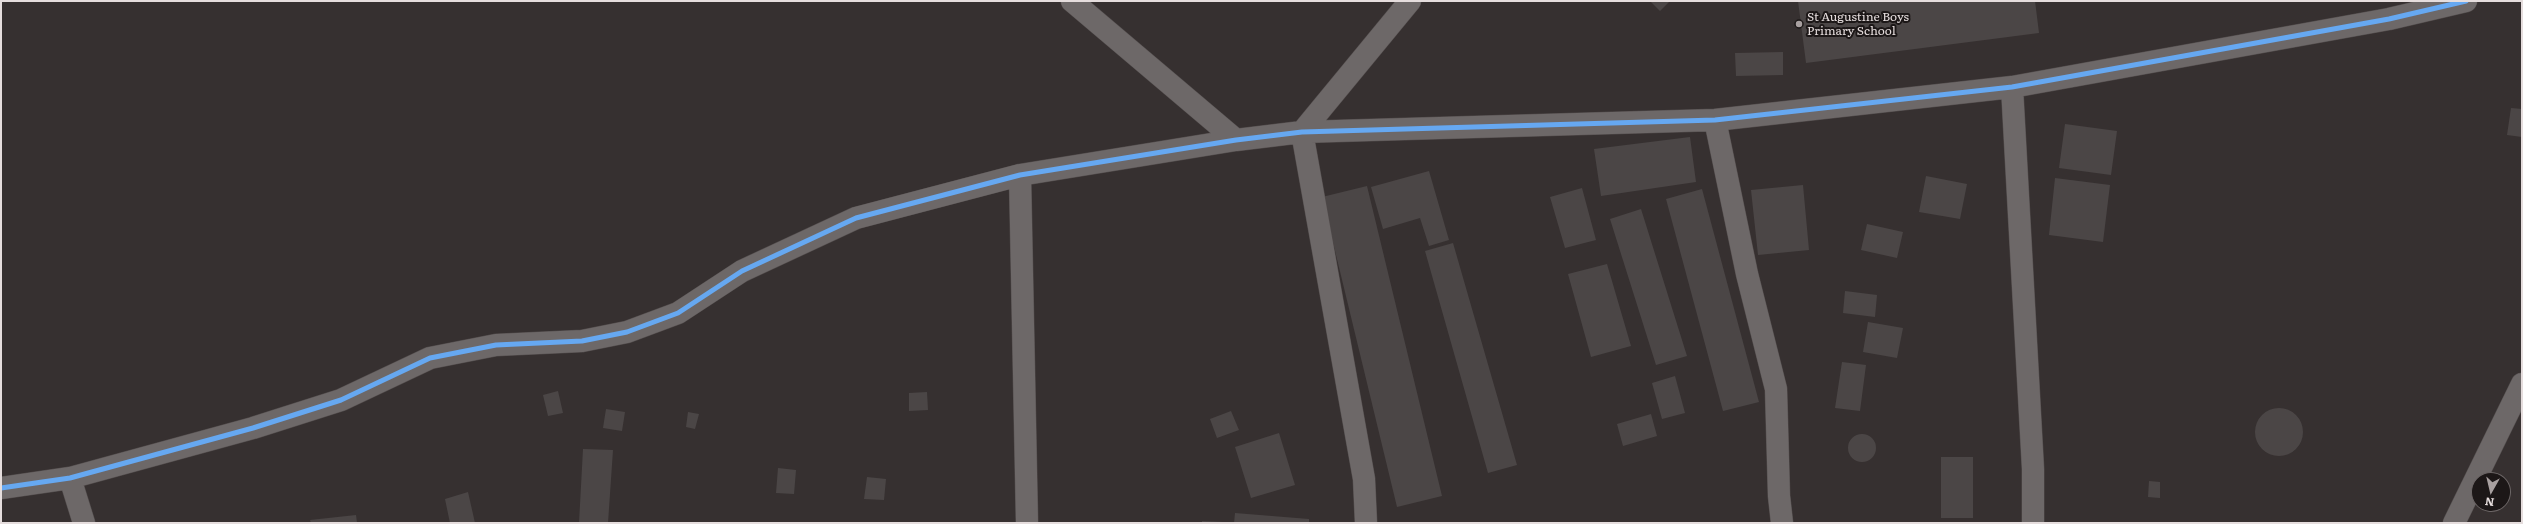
<!DOCTYPE html>
<html>
<head>
<meta charset="utf-8">
<style>
	body { margin:0 }
	#map { position:relative; width:2523px; height:524px; overflow:hidden; background:#363030; font-family:Literata,serif }
	canvas { display:block }
	.frame { position:absolute; inset:0; border:2px solid #e5dddd; pointer-events:none }
	.north { position:absolute; left:2471px; top:472px; width:40px; height:40px; box-sizing:border-box; background:#1c1717; border:1px solid #6c6666; border-radius:50%; rotate:188deg; font-size:11px; font-weight:700; line-height:16px; text-align:center; color:#e5dddd }
	.north::after { content:''; display:block; margin:auto; width:14px; height:18px; background:#a8a0a0; clip-path:polygon(50% 0,100% 100%,50% 72%,0 100%) }
</style>
</head>
<body>
<div id="map">
<canvas width="2523" height="524"></canvas>
<div class="frame"></div>
<div class="north">N</div>
</div>
<script>
const g = document.querySelector('canvas').getContext('2d');
g.lineJoin = 'round';
function fillPath(path, color) { g.fillStyle = color; g.fill(path, 'evenodd'); }
const toPath = rows => new Path2D(rows.map(r => 'M' + r).join(''));
function trace(path, color, width, dash) { g.strokeStyle = color; g.lineWidth = width; g.lineCap = dash ? 'butt' : 'round'; g.setLineDash(dash || []); g.stroke(path); }
function write(font, color, halo, rows, align = 'center') {
  g.font = font + ' Literata,serif'; g.lineWidth = 4; g.setLineDash([]); g.textBaseline = 'middle'; g.strokeStyle = halo; g.fillStyle = color; for (const [text, x, y, turn = 0] of rows) {
    g.save(); g.translate(x, y); g.rotate((+turn || 0) * Math.PI / 180); g.textAlign = isNaN(turn) ? turn : align; if (halo) g.strokeText(text, 0, 0); g.fillText(text, 0, 0); g.restore();
  }
}
fillPath(toPath([
	[1650,1,1670,1,1660,11],
	[1798,1,2035,1,2039,33,1806,63],
	[1783,52,1783,75,1736,76,1735,53],
	[2511,108,2522,109,2522,137,2507,135],
	[2065,124,2117,131,2111,175,2059,168],
	[1690,137,1696,182,1601,196,1594,149],
	[1429,171,1449,240,1429,246,1420,218,1383,229,1371,187],
	[1926,176,1967,184,1960,219,1919,212],
	[2055,178,2110,185,2103,242,2049,235],
	[1803,185,1809,250,1758,255,1751,190],
	[1367,186,1442,496,1397,507,1322,197],
	[1582,188,1596,240,1565,248,1550,197],
	[1702,189,1759,402,1723,411,1666,199],
	[1641,209,1687,356,1656,365,1610,219],
	[1867,224,1903,232,1897,258,1861,250],
	[1453,243,1517,465,1488,473,1425,251],
	[1607,264,1631,346,1591,357,1568,274],
	[1845,291,1877,295,1875,317,1843,313],
	[1868,322,1903,328,1897,358,1863,352],
	[1842,362,1866,365,1860,411,1835,408],
	[1675,376,1685,413,1662,419,1652,383],
	[558,391,563,413,548,416,543,395],
	[927,392,928,410,909,411,909,393],
	'2255 432a24 24 0 1 1 48 0a24 24 0 1 1-48 0Z',
	[606,409,625,412,622,431,603,428],
	[1231,411,1239,430,1217,438,1210,419],
	[688,412,699,414,695,429,686,427],
	[1651,414,1657,436,1623,446,1617,424],
	[1279,433,1295,485,1251,498,1235,447],
	'1848 448a14 14 0 1 1 28 0a14 14 0 1 1-28 0Z',
	[583,449,613,450,608,523,579,523],
	[1941,457,1973,457,1973,518,1941,518],
	[778,468,796,470,794,494,776,493],
	[867,477,886,479,884,500,864,499],
	[2149,481,2160,482,2160,498,2148,497],
	[468,492,475,523,450,523,445,499],
	[1235,513,1309,519,1309,523,1234,523],
	[356,515,357,523,311,523,310,520],
	[1202,521,1224,522,1224,523,1202,523]
]), '#4b4646');
const street = toPath([
	[1072,1,1236,140],
	[2012,87,2033,469,2033,523],
	[1715,120,1747,274,1776,389,1779,496,1782,523],
	[1020,175,1027,523],
	[70,478,84,523],
	[1,488,70,478,253,428,341,400,430,358,496,345,582,341,627,332,678,313,742,271,856,218,1020,175,1236,140,1302,132,1715,120,2012,87,2389,19,2466,1],
	[1366,523,1364,479,1302,132,1410,1],
	[2454,523,2522,384]
]);
trace(street, '#524c4c', 23);
trace(street, '#6d6868', 22);
trace(toPath([
	[1,488,70,478,253,428,341,400,430,358,496,345,582,341,627,332,678,313,742,271,856,218,1020,175,1236,140,1302,132,1715,120,2012,87,2389,19,2466,1]
]), '#66a8f1', 5);
for (const [x, y, r, color] of [
	[1799,24,4,"#a8a0a0"]
]) { const dot = new Path2D(); dot.arc(x, y, r, 0, 2 * Math.PI); g.fillStyle = color; g.fill(dot); trace(dot, '#1c1717', 1.5); }
write('12px', '#e5dddd', '#1c1717', [
	["St Augustine Boys",1807,17],
	["Primary School",1807,31]
], 'left');
</script>
</body>
</html>
